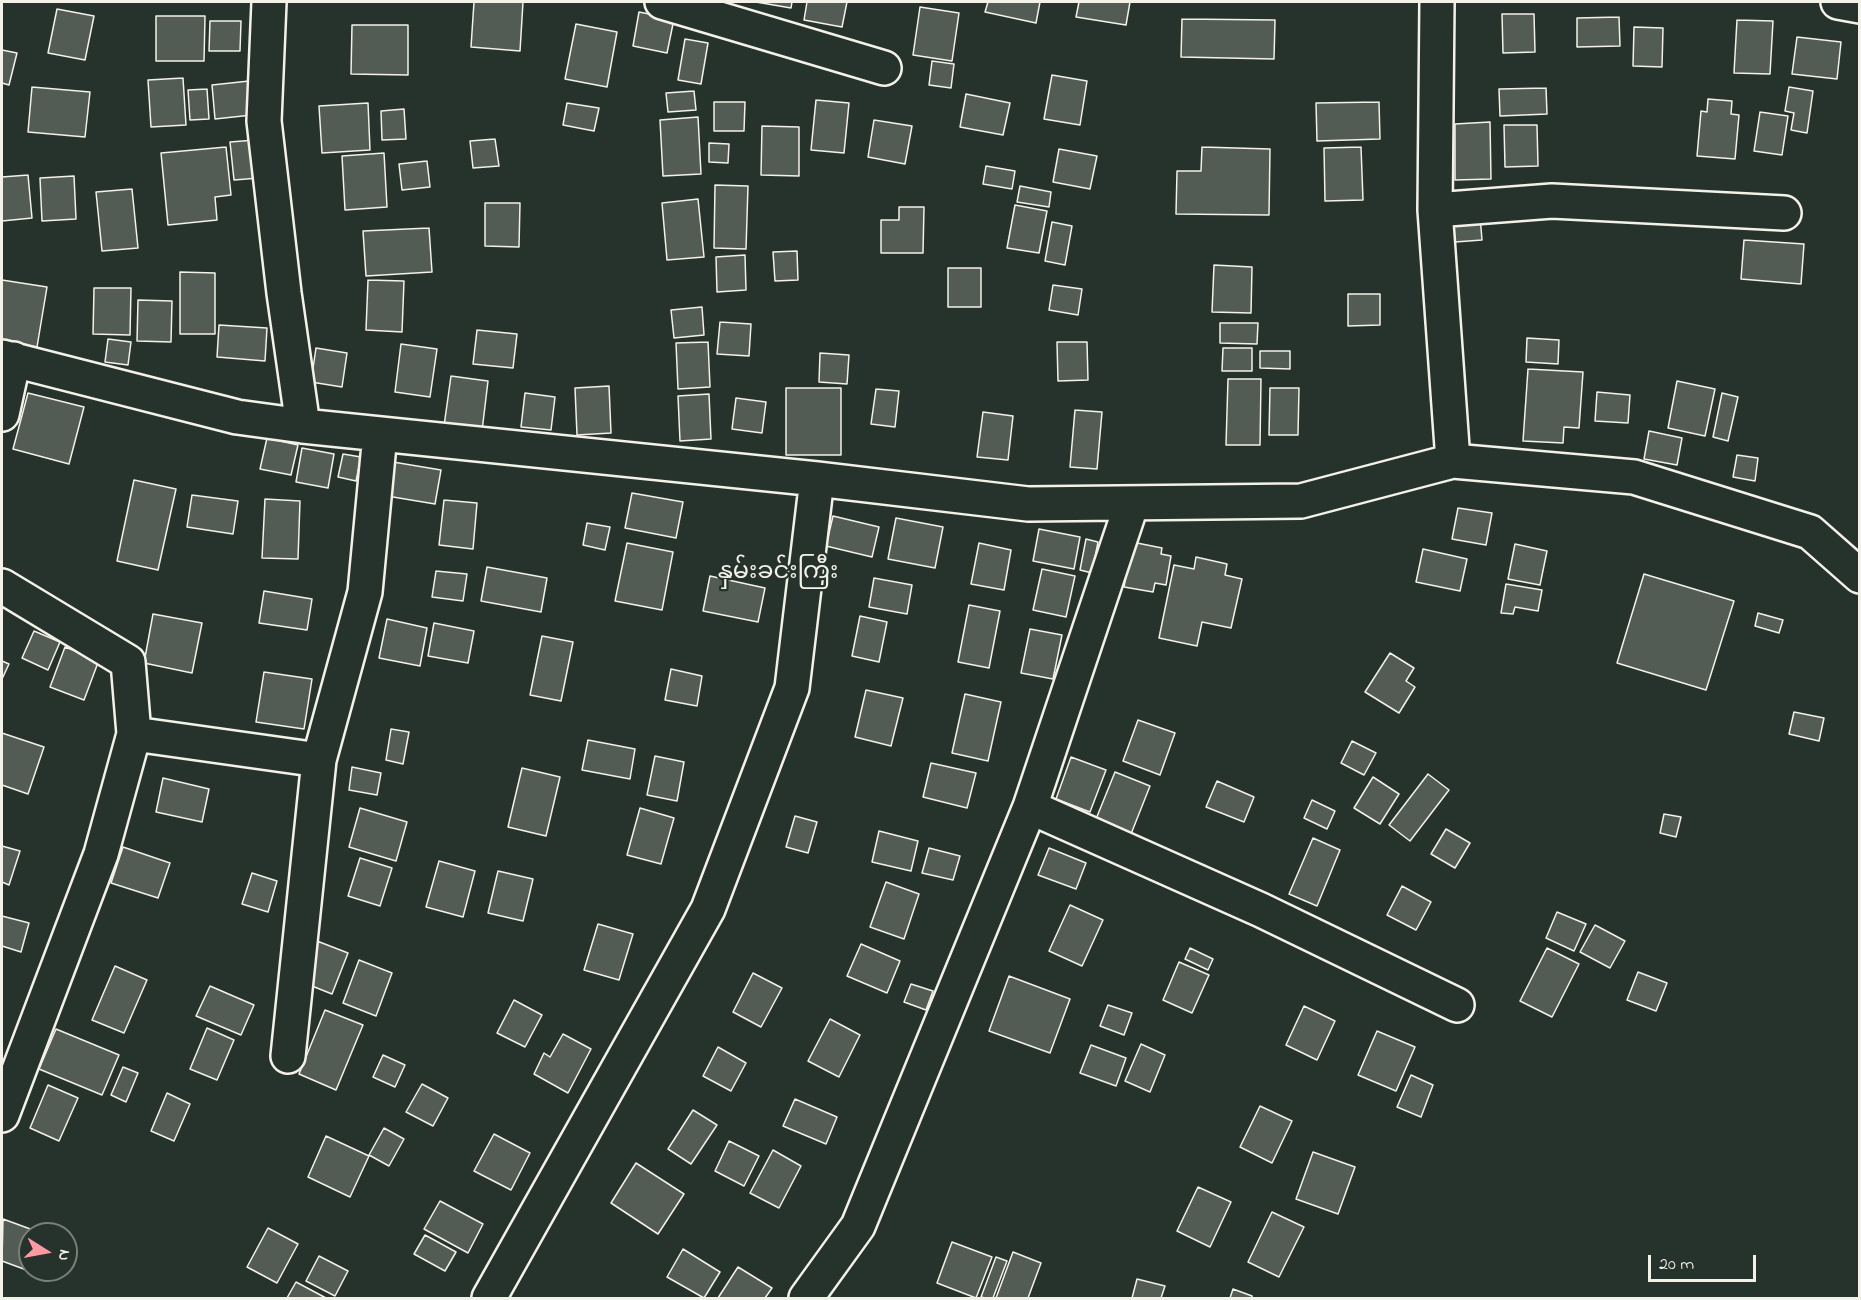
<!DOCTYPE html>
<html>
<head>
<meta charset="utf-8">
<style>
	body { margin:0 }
	#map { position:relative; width:1861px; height:1300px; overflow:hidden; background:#26332d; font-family:"Indie Flower",sans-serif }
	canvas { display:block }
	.frame { position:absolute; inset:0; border:3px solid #f4f1e8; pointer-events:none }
	.north { position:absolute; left:18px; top:1222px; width:60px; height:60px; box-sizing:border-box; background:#26332d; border:2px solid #787f78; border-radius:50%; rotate:101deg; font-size:16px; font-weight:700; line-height:24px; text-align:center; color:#f4f1e8 }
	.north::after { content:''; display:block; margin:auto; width:21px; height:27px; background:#ff9aa2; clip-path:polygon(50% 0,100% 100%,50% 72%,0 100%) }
	.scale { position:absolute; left:1648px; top:1255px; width:108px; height:27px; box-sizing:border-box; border:3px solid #f4f1e8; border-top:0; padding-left:8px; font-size:18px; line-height:21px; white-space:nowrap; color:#f4f1e8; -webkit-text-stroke:4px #26332d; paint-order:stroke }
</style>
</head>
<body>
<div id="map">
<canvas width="1861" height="1300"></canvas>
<div class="frame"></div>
<div class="north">N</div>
<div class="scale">20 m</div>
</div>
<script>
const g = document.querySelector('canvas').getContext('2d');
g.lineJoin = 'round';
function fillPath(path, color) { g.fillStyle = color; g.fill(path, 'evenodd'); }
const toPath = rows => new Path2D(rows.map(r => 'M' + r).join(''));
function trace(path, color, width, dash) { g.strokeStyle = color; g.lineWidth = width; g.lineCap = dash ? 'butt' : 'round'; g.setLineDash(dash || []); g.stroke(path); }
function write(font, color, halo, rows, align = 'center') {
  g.font = font + ' "Indie Flower","Noto Sans Myanmar",sans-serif'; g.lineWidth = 4.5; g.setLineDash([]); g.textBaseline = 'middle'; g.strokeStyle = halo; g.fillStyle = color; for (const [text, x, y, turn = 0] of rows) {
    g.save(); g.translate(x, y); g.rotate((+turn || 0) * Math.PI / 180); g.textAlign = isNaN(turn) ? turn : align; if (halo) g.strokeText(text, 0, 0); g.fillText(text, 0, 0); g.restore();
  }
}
const building = toPath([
	[474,2,523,2,520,51,471,47,474,2],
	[756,2,792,2,791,8,756,2],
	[807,2,847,2,842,27,804,20,807,2],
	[988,2,1040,2,1036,23,985,12,988,2],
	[1079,2,1130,2,1126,25,1076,17,1079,2],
	[920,7,959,13,952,61,913,55,920,7],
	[57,9,94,16,85,60,48,53,57,9],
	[639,12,674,19,667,53,633,46,639,12],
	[1502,14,1534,14,1535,52,1503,53,1502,14],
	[156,16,205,16,204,61,156,61,156,16],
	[1619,17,1620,46,1577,47,1577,18,1619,17],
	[1182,19,1275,20,1274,59,1181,57,1182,19],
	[1737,20,1773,21,1770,74,1734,73,1737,20],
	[210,21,241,21,240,51,209,51,210,21],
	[576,24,617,32,607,87,565,79,576,24],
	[352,25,408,25,408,75,351,74,352,25],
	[1634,27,1663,28,1662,67,1633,66,1634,27],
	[1797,37,1841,42,1837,79,1792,74,1797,37],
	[685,39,708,43,701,84,678,80,685,39],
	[2,50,17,53,9,85,2,83,2,50],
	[932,61,954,64,951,88,929,85,932,61],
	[1052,75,1087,81,1080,125,1044,119,1052,75],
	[183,78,186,125,151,127,148,80,183,78],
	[249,81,252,115,215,119,212,85,249,81],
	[32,87,90,92,85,137,28,132,32,87],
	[1789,87,1813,91,1807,133,1791,130,1794,113,1785,111,1789,87],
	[1546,88,1547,114,1500,116,1499,89,1546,88],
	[207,89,209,119,190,120,188,90,207,89],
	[694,91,696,110,668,112,666,93,694,91],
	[966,94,1010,103,1003,135,960,127,966,94],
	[1708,99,1732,101,1731,114,1739,115,1735,159,1697,156,1701,111,1707,112,1708,99],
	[816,100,849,103,844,153,811,150,816,100],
	[714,102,745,102,744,131,714,131,714,102],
	[1379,102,1380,139,1317,141,1316,103,1379,102],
	[368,103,370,150,322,153,319,106,368,103],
	[567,103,599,108,594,131,563,125,567,103],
	[404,109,406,139,382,140,381,111,404,109],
	[1760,112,1788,116,1782,155,1754,151,1760,112],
	[698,117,701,174,663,176,660,120,698,117],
	[874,120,912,126,905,164,868,157,874,120],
	[1490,122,1491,179,1455,180,1455,124,1490,122],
	[1504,125,1537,125,1538,166,1505,167,1504,125],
	[762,126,799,127,799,176,761,175,762,126],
	[495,139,499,166,473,168,470,141,495,139],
	[255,140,259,178,234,180,230,142,255,140],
	[709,143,729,144,728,163,709,162,709,143],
	[226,147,231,195,215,197,217,220,168,225,161,153,226,147],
	[1202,147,1270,149,1269,215,1176,214,1177,171,1201,171,1202,147],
	[1361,147,1363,200,1325,201,1324,148,1361,147],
	[1059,149,1097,156,1090,189,1053,182,1059,149],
	[384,153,387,207,345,210,342,156,384,153],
	[427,161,430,187,402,190,399,164,427,161],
	[986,166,1015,171,1012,189,983,184,986,166],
	[28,175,32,218,2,221,2,177,28,175],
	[74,176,76,219,42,221,40,178,74,176],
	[715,185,748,186,746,249,714,248,715,185],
	[1020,186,1051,192,1049,207,1017,202,1020,186],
	[132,189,138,248,102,251,96,192,132,189],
	[698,199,704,257,667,260,662,203,698,199],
	[485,203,520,203,519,247,485,246,485,203],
	[1015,205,1047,211,1039,253,1007,248,1015,205],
	[899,207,924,207,923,253,881,253,881,220,899,220,899,207],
	[1480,216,1482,240,1455,242,1453,219,1480,216],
	[1052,222,1072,226,1065,265,1045,261,1052,222],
	[429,228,432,272,366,276,363,231,429,228],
	[1744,240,1804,244,1801,284,1741,279,1744,240],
	[797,251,798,280,775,281,773,252,797,251],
	[745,255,746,290,717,292,716,257,745,255],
	[1214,265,1252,267,1251,313,1212,312,1214,265],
	[948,268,981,268,981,307,948,307,948,268],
	[180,272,215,273,215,334,180,334,180,272],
	[2,280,47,287,37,347,2,341,2,280],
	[368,280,404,281,402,332,366,330,368,280],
	[1053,285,1082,289,1078,315,1049,310,1053,285],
	[94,288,131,288,130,335,93,334,94,288],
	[1348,294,1380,294,1380,325,1348,326,1348,294],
	[138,300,172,301,171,342,137,341,138,300],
	[702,307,704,335,674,338,671,310,702,307],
	[720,322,751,324,749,356,717,354,720,322],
	[1220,323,1258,323,1257,344,1220,343,1220,323],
	[219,325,267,328,265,361,217,357,219,325],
	[477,330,517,334,513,368,473,364,477,330],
	[1527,338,1559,340,1558,364,1526,362,1527,338],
	[108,339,131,342,128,365,105,362,108,339],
	[708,342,710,387,678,389,676,343,708,342],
	[1057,342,1087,342,1088,380,1058,381,1057,342],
	[401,344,437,349,430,397,395,392,401,344],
	[316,348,347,353,342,387,311,382,316,348],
	[1223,348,1252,348,1252,371,1222,371,1223,348],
	[1260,351,1290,351,1290,369,1260,368,1260,351],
	[820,353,849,355,847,384,819,382,820,353],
	[1528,369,1583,372,1579,428,1564,427,1563,443,1523,441,1528,369],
	[451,376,488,381,482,431,444,426,451,376],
	[1228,379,1261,379,1260,445,1226,445,1228,379],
	[1677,381,1715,389,1705,436,1668,428,1677,381],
	[609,386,611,433,577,435,575,388,609,386],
	[786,388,841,388,841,455,786,455,786,388],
	[1270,388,1299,388,1298,435,1269,435,1270,388],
	[876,389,899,391,895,427,871,424,876,389],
	[1597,392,1630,395,1628,423,1595,421,1597,392],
	[28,393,84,407,69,464,13,449,28,393],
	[525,393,555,397,551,430,521,427,525,393],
	[1722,393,1738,397,1728,441,1713,437,1722,393],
	[709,394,711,439,680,441,678,396,709,394],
	[736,398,766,402,762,433,732,429,736,398],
	[1075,410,1102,412,1097,469,1070,467,1075,410],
	[983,412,1013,416,1008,460,977,457,983,412],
	[1649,431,1682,438,1677,465,1644,459,1649,431],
	[267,438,298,445,291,475,260,469,267,438],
	[302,448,334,454,328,488,296,482,302,448],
	[343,454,361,457,356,481,338,477,343,454],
	[1737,455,1758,458,1755,481,1733,477,1737,455],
	[393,462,441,470,435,504,387,496,393,462],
	[134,480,176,489,158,570,117,561,134,480],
	[632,493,683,502,676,538,625,528,632,493],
	[192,495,238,501,233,534,187,527,192,495],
	[265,499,300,501,298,559,262,558,265,499],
	[444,500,477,503,473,549,439,545,444,500],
	[1458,508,1492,513,1486,545,1452,539,1458,508],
	[833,516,879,527,872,557,826,546,833,516],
	[896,518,943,527,935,568,888,559,896,518],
	[587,523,610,527,605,550,583,545,587,523],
	[1039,529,1080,537,1074,569,1033,561,1039,529],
	[1086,539,1098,542,1092,573,1080,570,1086,539],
	[1132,542,1162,548,1161,554,1171,556,1166,585,1155,583,1153,592,1124,587,1132,542],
	[627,543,673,552,662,610,615,601,627,543],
	[979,543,1011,550,1004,590,971,584,979,543],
	[1515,544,1547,551,1540,585,1508,579,1515,544],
	[1423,549,1467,559,1460,591,1416,582,1423,549],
	[1196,557,1227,564,1225,575,1242,579,1231,628,1202,622,1197,646,1159,638,1174,565,1194,569,1196,557],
	[487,567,547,578,541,612,481,601,487,567],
	[1042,569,1075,576,1066,617,1033,610,1042,569],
	[436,571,467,574,463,601,432,597,436,571],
	[1644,574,1734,601,1706,690,1617,663,1644,574],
	[710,576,765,588,758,622,703,611,710,576],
	[874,578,912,585,907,614,869,607,874,578],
	[1506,584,1542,590,1538,611,1515,607,1513,614,1501,613,1506,584],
	[264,591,312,599,307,630,259,623,264,591],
	[969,605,1000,611,989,668,958,662,969,605],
	[1758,613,1783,620,1779,633,1755,626,1758,613],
	[153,614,202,623,192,673,144,663,153,614],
	[860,616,887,622,879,662,852,656,860,616],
	[387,619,427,628,420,666,379,658,387,619],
	[434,623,474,631,468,663,428,656,434,623],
	[1030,629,1062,635,1053,679,1021,673,1030,629],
	[34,631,60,642,48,670,22,658,34,631],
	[542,636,573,642,561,701,530,695,542,636],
	[65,647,99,660,84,700,50,687,65,647],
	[1390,653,1414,668,1406,681,1415,687,1399,713,1365,692,1390,653],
	[2,661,9,664,2,679,2,661],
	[671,669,702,676,697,706,665,700,671,669],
	[264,672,312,679,304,729,256,722,264,672],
	[866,690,903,698,891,746,855,737,866,690],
	[965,694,1001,702,988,761,952,753,965,694],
	[1794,712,1824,718,1819,741,1789,734,1794,712],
	[1138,720,1175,733,1160,775,1123,761,1138,720],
	[391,729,409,732,403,764,386,760,391,729],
	[2,733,44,747,28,794,2,785,2,733],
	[588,740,635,749,630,779,582,770,588,740],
	[1352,741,1376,753,1364,775,1341,763,1352,741],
	[655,756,684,762,677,801,647,795,655,756],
	[1071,757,1106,770,1090,812,1056,799,1071,757],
	[931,763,976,773,967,808,923,797,931,763],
	[352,767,381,773,377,795,349,790,352,767],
	[522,768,560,777,546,836,508,827,522,768],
	[1115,772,1150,786,1131,834,1096,819,1115,772],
	[1428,774,1449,790,1410,841,1389,825,1428,774],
	[1373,777,1399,794,1380,824,1354,808,1373,777],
	[163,778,209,789,202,822,156,812,163,778],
	[1217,781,1254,797,1244,822,1206,807,1217,781],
	[1312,800,1335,811,1327,829,1304,818,1312,800],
	[360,808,407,822,396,861,349,847,360,808],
	[640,808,674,818,661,864,627,855,640,808],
	[1664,814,1681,817,1676,837,1660,833,1664,814],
	[795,816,817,822,808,853,786,847,795,816],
	[1446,829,1470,843,1455,868,1431,854,1446,829],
	[879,831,918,841,911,871,872,862,879,831],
	[1313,838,1340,850,1317,906,1289,894,1313,838],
	[2,846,20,851,9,885,2,882,2,846],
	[123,847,170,863,158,898,111,883,123,847],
	[929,848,960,856,953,880,922,873,929,848],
	[1049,848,1086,863,1076,889,1038,875,1049,848],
	[360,858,392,868,380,906,348,896,360,858],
	[439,861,475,871,463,917,426,907,439,861],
	[498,871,533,879,523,921,488,913,498,871],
	[252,873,277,881,268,912,242,904,252,873],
	[886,882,919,894,904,939,870,927,886,882],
	[1402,886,1431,902,1416,930,1387,915,1402,886],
	[1070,905,1103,920,1082,966,1049,951,1070,905],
	[1557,912,1586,924,1574,951,1546,938,1557,912],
	[2,916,29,923,21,952,2,946,2,916],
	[598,924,633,934,619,980,584,970,598,924],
	[1595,925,1625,941,1610,968,1580,952,1595,925],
	[317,941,348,953,332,994,302,982,317,941],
	[861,944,900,961,887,993,847,976,861,944],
	[1190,948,1213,959,1208,970,1185,959,1190,948],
	[1547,948,1579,964,1552,1017,1520,1001,1547,948],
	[359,960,392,973,376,1016,343,1003,359,960],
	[1179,962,1209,975,1192,1013,1163,1000,1179,962],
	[115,966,147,980,124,1033,92,1020,115,966],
	[1638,972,1667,983,1656,1011,1627,1000,1638,972],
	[753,973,782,988,761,1027,733,1012,753,973],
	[1009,976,1070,999,1050,1053,989,1031,1009,976],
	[911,984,933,991,926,1010,904,1002,911,984],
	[210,986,254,1005,241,1035,196,1016,210,986],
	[514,1000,542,1015,525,1047,497,1033,514,1000],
	[1108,1005,1132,1013,1124,1035,1100,1026,1108,1005],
	[1304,1006,1335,1021,1317,1060,1286,1045,1304,1006],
	[325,1010,363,1025,336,1090,299,1074,325,1010],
	[830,1019,860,1035,839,1077,808,1061,830,1019],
	[207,1028,234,1040,217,1080,190,1069,207,1028],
	[56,1029,119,1055,102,1095,39,1069,56,1029],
	[1377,1031,1415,1047,1396,1091,1358,1075,1377,1031],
	[563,1034,591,1049,568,1093,534,1074,544,1053,550,1057,563,1034],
	[1141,1044,1165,1055,1150,1092,1125,1081,1141,1044],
	[1091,1045,1126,1058,1116,1086,1080,1073,1091,1045],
	[718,1047,746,1063,731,1091,703,1076,718,1047],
	[383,1055,405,1065,395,1087,373,1077,383,1055],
	[123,1067,138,1073,126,1102,111,1095,123,1067],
	[1411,1075,1433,1085,1421,1117,1397,1107,1411,1075],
	[422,1084,448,1098,433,1126,406,1112,422,1084],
	[48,1085,78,1098,59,1141,30,1128,48,1085],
	[167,1093,190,1104,174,1141,151,1131,167,1093],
	[795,1099,837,1117,826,1144,783,1126,795,1099],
	[1260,1106,1292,1121,1272,1163,1240,1147,1260,1106],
	[693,1110,717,1125,691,1164,668,1149,693,1110],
	[384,1128,404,1139,389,1166,369,1155,384,1128],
	[494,1134,530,1153,511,1190,474,1171,494,1134],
	[326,1136,369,1156,350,1197,308,1177,326,1136],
	[729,1141,759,1156,744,1186,715,1171,729,1141],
	[773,1150,801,1166,779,1208,750,1193,773,1150],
	[1313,1152,1355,1167,1338,1214,1296,1199,1313,1152],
	[636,1163,684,1194,658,1234,611,1203,636,1163],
	[1198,1187,1231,1202,1210,1247,1177,1231,1198,1187],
	[440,1201,483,1224,468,1253,424,1229,440,1201],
	[1272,1212,1304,1227,1279,1277,1248,1262,1272,1212],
	[3,1219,44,1234,30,1234,30,1270,41,1270,40,1275,2,1261,3,1219],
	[268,1228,298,1244,277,1283,247,1267,268,1228],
	[425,1235,456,1252,445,1271,414,1254,425,1235],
	[952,1242,992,1257,976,1298,937,1283,952,1242],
	[683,1249,720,1272,704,1298,667,1277,683,1249],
	[1013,1252,1041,1263,1028,1298,996,1298,1013,1252],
	[319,1256,348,1271,335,1296,306,1281,319,1256],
	[996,1257,1007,1261,993,1298,985,1298,981,1297,996,1257],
	[738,1267,772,1288,765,1298,718,1298,738,1267],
	[1137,1279,1165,1286,1161,1298,1132,1298,1137,1279],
	[296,1282,326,1298,287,1298,296,1282],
	[1233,1289,1252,1296,1252,1298,1230,1298,1233,1289]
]);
fillPath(building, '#525c55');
trace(building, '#f4f1e8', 1.5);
const street = toPath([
	[269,2,264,121,284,293,303,426],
	[662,2,884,68],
	[1437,2,1435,210,1453,461],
	[1838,2,1860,6],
	[1435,210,1552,201,1784,213],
	[2,357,237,417,303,426,817,479,1028,504,1301,501,1453,461,1634,477,1810,532,1860,576],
	[2,414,14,359],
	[2,586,128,662,134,734,101,854,2,1115],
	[134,734,319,760],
	[1030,807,1261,910,1457,1005],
	[288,1056,319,760,365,592,380,434],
	[489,1298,708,909,792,688,817,479],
	[806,1298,858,1226,1030,807,1132,503]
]);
trace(street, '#f4f1e8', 38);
trace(street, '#26332d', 33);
write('24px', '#f4f1e8', '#26332d', [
	["နှမ်းခင်းကြီး",778,574]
]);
</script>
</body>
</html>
